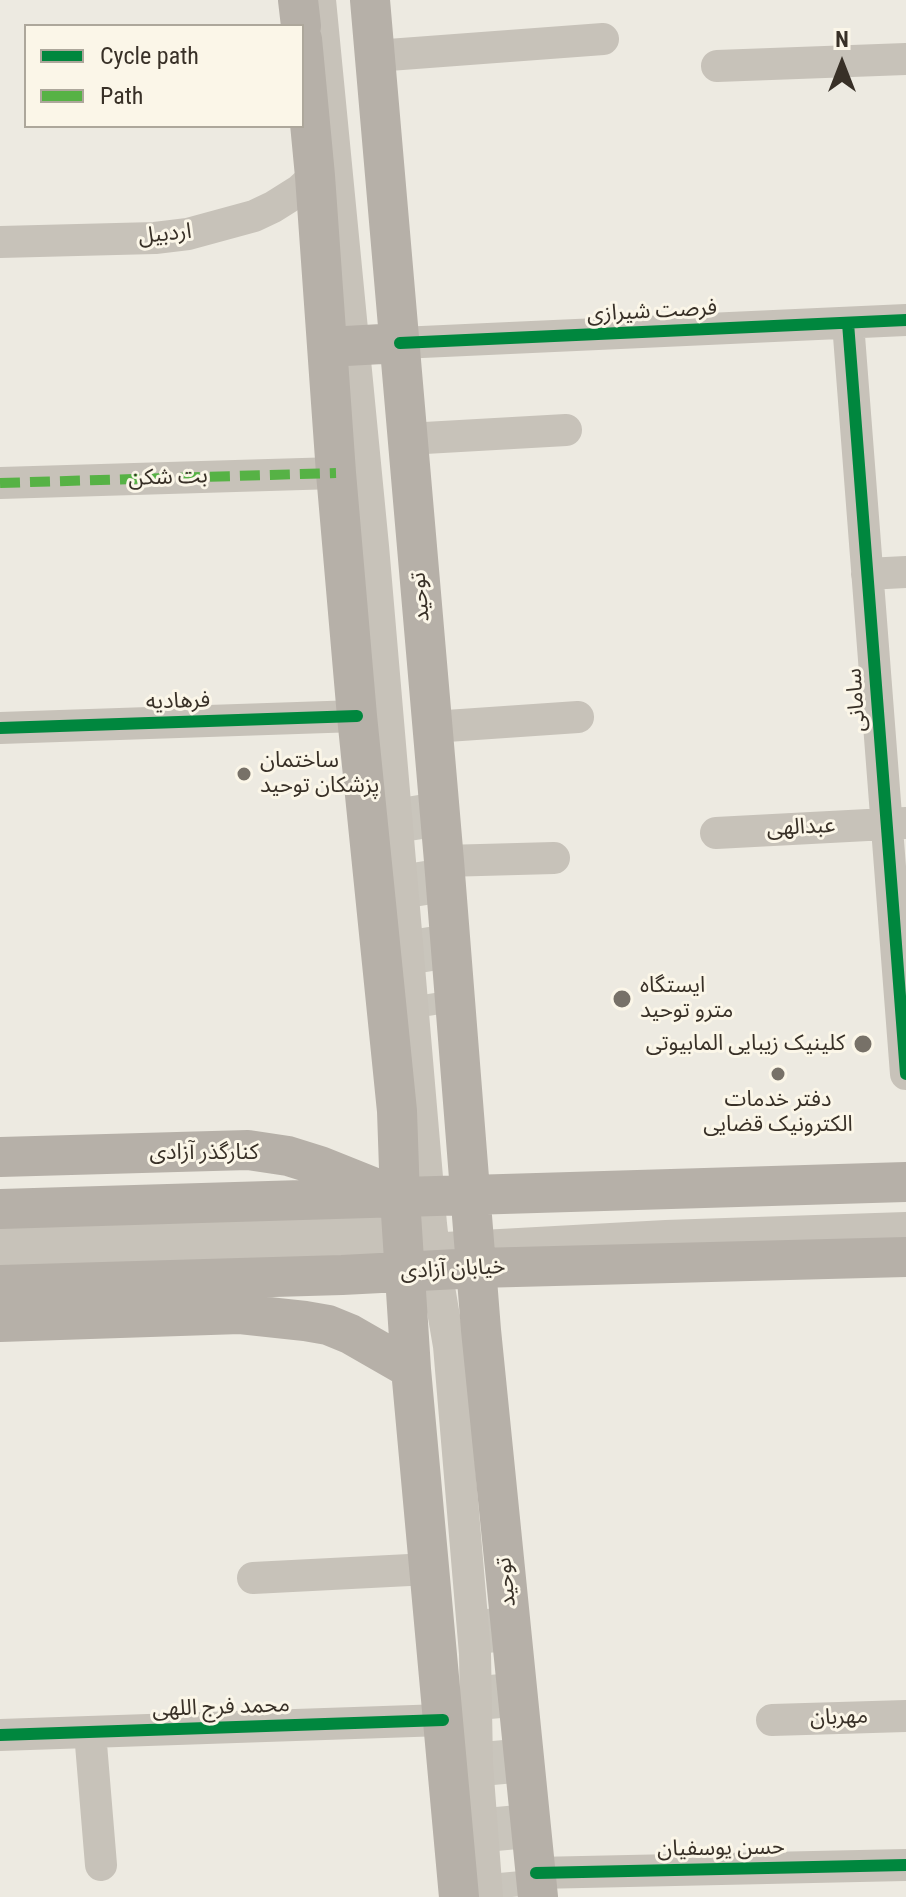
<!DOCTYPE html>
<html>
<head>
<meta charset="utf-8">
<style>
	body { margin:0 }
	#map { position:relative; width:906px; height:1897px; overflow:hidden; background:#edeae1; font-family:"Roboto Condensed",sans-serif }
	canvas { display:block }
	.legend { position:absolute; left:24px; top:24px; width:280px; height:104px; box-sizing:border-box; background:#fbf6e8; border:2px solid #ada79b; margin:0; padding:10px 14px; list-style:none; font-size:24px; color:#383027 }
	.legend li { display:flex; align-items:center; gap:16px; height:40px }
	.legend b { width:40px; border:2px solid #ada79b }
	.north { position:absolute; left:802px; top:24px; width:80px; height:80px; -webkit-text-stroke:6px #fbf6e8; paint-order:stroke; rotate:0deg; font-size:22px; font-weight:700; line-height:32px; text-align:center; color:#383027 }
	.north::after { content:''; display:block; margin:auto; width:28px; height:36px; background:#383027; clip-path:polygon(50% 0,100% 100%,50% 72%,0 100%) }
</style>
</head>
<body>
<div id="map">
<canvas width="906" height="1897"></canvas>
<ul class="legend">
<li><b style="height:10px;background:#00873e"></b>Cycle path</li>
<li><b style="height:10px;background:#56b245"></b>Path</li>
</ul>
<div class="north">N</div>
</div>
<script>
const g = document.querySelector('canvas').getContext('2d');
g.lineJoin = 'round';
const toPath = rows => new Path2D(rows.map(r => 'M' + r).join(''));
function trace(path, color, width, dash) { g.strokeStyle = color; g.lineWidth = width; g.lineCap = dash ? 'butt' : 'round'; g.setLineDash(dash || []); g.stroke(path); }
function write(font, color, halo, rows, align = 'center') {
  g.font = font + ' "Roboto Condensed","Noto Sans Arabic",sans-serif'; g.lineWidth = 6; g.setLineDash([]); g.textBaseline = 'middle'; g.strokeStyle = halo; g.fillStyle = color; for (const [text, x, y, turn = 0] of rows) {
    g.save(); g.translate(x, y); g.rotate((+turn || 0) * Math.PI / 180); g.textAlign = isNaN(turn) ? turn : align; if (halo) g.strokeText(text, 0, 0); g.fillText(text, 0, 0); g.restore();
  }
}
trace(toPath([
	[406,797,441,1014],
	[486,1609,512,1897]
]), '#c9c5bc', 44, [44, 22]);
trace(toPath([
	[320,0,373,546,431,1224,436,1270,449,1346,475,1654,477,1764,487,1897],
	[375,56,603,39],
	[717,66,906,59],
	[0,242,155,238,188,234,254,216,273,207,300,190,315,176],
	[848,323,906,1074],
	[400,343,906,320],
	[407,439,566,430],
	[0,483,336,473],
	[867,574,906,572],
	[432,727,578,717],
	[0,728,357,716],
	[716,833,906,823],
	[444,861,554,858],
	[0,1239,423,1225],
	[0,1262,335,1254,666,1236,906,1228],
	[253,1578,429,1569],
	[772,1720,906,1716],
	[90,1732,101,1865],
	[0,1735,443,1720],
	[536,1873,906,1865]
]), '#c7c2b9', 32);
trace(toPath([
	[298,0,301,26],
	[370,0,444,861,481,1330,538,1897],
	[302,39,315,176,336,473,357,716,397,1111,400,1198,411,1369,459,1897],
	[328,347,400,343],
	[0,1157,248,1150,288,1156,320,1166,385,1192],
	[0,1209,906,1182],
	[0,1285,342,1275,477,1268,906,1257],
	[0,1322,240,1314,305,1321,328,1325,350,1334,411,1369]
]), '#b6b0a8', 40);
trace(toPath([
	[0,483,336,473]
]), '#56b245', 10, [20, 10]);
trace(toPath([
	[848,323,906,1074],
	[400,343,906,320],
	[0,728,357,716],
	[0,1735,443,1720],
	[536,1873,906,1865]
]), '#00873e', 12);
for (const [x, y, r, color] of [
	[244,774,8,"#777168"],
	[622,999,10,"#777168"],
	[863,1044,10,"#777168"],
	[778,1074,8,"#777168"]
]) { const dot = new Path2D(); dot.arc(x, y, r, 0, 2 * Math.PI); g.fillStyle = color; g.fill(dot); trace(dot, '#fbf6e8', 3); }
write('22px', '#383027', '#fbf6e8', [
	["اردبیل",165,235,-6],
	["فرصت شیرازی",652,312,-3],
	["بت شکن",168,478,-2],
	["توحید",421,597,-95],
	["سامانی",857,700,-94],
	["فرهادیه",178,702,-2],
	["عبدالهی",801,828,-3],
	["کنارگذر آزادی",204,1153],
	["خیابان آزادی",453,1270,-3],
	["توحید",507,1582,-96],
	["محمد فرج اللهی",221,1708,-2],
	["مهربان",839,1718,-2],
	["حسن یوسفیان",721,1849,-1]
]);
write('22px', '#383027', '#fbf6e8', [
	["ساختمان",260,761],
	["پزشکان توحید",260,786],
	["ایستگاه",640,986],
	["مترو توحید",640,1011],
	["کلینیک زیبایی المابیوتی",845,1044,"right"],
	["دفتر خدمات",778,1100,"center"],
	["الکترونیک قضایی",778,1125,"center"]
], 'left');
</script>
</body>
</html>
